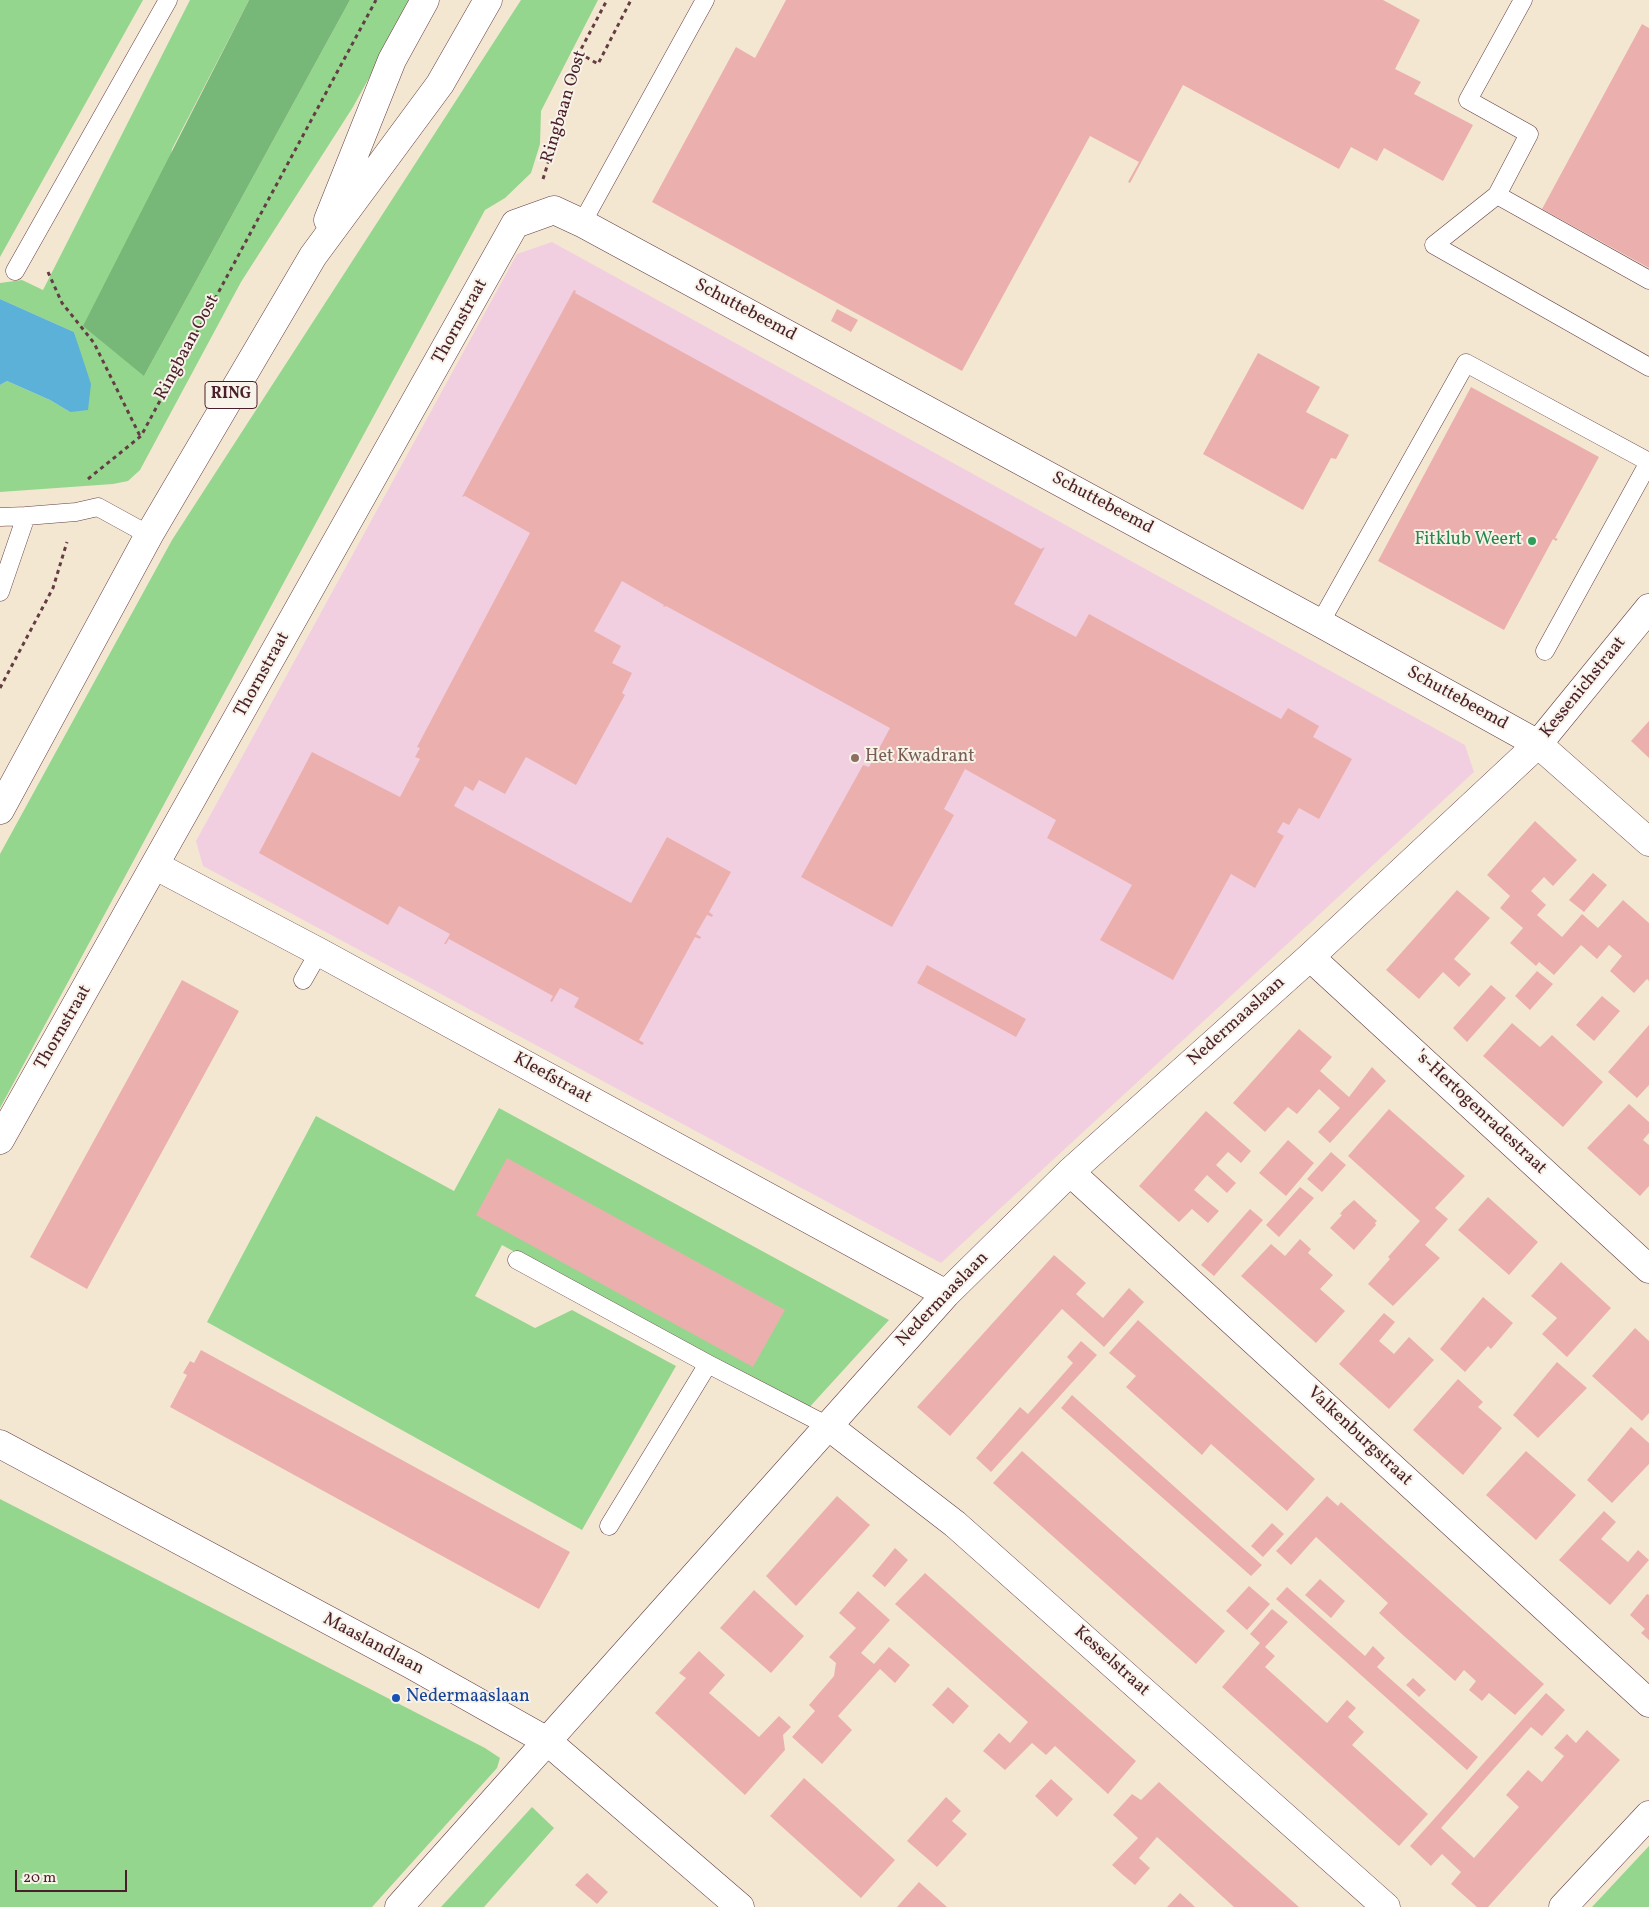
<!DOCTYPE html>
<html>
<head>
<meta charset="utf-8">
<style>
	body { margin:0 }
	#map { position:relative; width:1649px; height:1907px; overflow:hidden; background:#f4e7d1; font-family:Vollkorn,serif }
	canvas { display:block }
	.scale { position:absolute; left:15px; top:1870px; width:112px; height:22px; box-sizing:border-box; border:2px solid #4a1f2b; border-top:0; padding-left:6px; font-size:15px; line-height:18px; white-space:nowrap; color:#4a1f2b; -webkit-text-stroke:4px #f7f3e8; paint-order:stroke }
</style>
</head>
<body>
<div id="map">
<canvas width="1649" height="1907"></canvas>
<div class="scale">20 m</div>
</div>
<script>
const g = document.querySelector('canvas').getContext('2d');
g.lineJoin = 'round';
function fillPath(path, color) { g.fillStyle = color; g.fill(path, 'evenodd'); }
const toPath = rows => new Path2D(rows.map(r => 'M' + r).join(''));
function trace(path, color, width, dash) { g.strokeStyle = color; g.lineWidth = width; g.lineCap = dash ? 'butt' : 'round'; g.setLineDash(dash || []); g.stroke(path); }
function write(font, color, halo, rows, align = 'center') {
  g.font = font + ' Vollkorn,serif'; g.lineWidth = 4; g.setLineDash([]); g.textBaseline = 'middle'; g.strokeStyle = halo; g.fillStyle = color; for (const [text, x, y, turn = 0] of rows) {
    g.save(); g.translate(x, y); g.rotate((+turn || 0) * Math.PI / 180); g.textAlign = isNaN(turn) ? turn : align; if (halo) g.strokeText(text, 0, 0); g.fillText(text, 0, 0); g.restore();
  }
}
fillPath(toPath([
	[552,242,1465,745,1474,772,941,1263,203,866,196,841,517,254]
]), '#f2cfe0');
fillPath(toPath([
	[0,0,143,0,0,257],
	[190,0,249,0,172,149,144,376,350,0,412,0,353,107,241,282,140,470,128,481,113,484,0,492,0,385,7,381,50,400,70,412,81,356,74,332,0,299,0,283,22,280,43,290],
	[521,0,598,0,541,111,540,144,531,173,505,198,485,210,0,1108,0,854,172,540],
	[499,1108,889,1320,806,1411,502,1245,475,1296,535,1328,572,1310,676,1366,582,1530,207,1322,316,1116,454,1191],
	[0,1499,485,1748,500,1758,497,1768,372,1907,0,1907],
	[532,1807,554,1828,484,1907,441,1907],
	[1649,1846,1649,1907,1592,1907]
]), '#94d68d');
fillPath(toPath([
	[249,0,350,0,144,376,83,326]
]), '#77b778');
fillPath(toPath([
	[0,299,74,332,91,384,88,410,70,412,50,400,7,381,0,385]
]), '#5cb1d8');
fillPath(toPath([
	[786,0,1383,0,1420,20,1395,69,1421,82,1414,94,1473,125,1443,181,1384,148,1377,161,1351,147,1339,169,1183,85,1130,183,1128,182,1139,162,1090,136,962,371,652,202,736,47,755,58],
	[1642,24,1649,28,1649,268,1542,209],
	[574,290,576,291,575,293,1041,549,1045,547,1014,604,1076,637,1089,614,1281,719,1288,708,1319,726,1313,737,1352,759,1319,819,1299,808,1289,825,1283,822,1277,832,1284,836,1255,888,1231,874,1173,980,1100,940,1132,885,1047,838,1056,820,965,769,944,809,954,815,892,927,801,877,863,765,869,767,890,728,666,606,663,607,664,605,622,581,594,631,621,646,612,663,632,673,622,693,625,695,576,785,526,757,505,794,479,780,473,791,465,786,454,806,631,903,667,837,731,872,709,912,713,915,712,917,707,915,696,934,701,937,700,939,695,937,639,1040,644,1043,642,1045,574,1007,579,998,560,988,552,1002,550,1001,553,996,449,939,446,944,444,944,450,934,399,906,388,925,259,853,312,752,400,797,420,759,415,757,420,748,417,747,530,533,465,496,462,497],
	[837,309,858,320,851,332,831,321],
	[1258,353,1320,387,1306,412,1349,435,1336,459,1331,458,1303,510,1203,454],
	[1471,387,1599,457,1555,538,1558,539,1556,541,1553,539,1504,630,1378,561],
	[1649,721,1649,758,1631,741],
	[1535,821,1577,860,1553,886,1544,877,1531,891,1546,905,1537,915,1562,937,1582,914,1598,928,1623,900,1649,923,1649,981,1647,979,1634,993,1610,971,1622,956,1609,945,1597,959,1581,945,1554,975,1539,962,1536,966,1510,943,1523,928,1500,908,1510,896,1487,875],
	[1593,873,1607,885,1584,912,1569,900],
	[1457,890,1490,918,1454,959,1471,974,1459,987,1443,972,1419,999,1386,970],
	[927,965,1026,1019,1016,1037,917,983],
	[1537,971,1553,984,1530,1010,1515,996],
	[182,980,239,1011,87,1289,30,1257],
	[1491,985,1506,998,1467,1042,1453,1028],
	[1602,996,1620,1011,1594,1041,1576,1025],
	[1512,1023,1540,1047,1552,1035,1603,1082,1563,1127,1483,1056],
	[1649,1025,1649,1085,1637,1098,1608,1072],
	[1299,1029,1332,1057,1320,1071,1349,1097,1372,1067,1386,1081,1330,1143,1318,1132,1340,1108,1319,1089,1297,1114,1288,1107,1265,1132,1233,1103],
	[1629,1104,1649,1122,1649,1133,1643,1140,1649,1145,1649,1186,1640,1196,1587,1148],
	[1389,1109,1465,1176,1435,1208,1448,1219,1425,1245,1440,1258,1393,1306,1368,1284,1390,1259,1388,1257,1420,1221,1348,1156],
	[1206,1111,1251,1151,1241,1163,1228,1152,1216,1165,1236,1183,1227,1193,1207,1175,1194,1190,1219,1211,1208,1223,1192,1209,1179,1222,1139,1186],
	[1288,1140,1314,1163,1286,1196,1259,1173],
	[1331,1152,1346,1165,1322,1192,1307,1179],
	[507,1158,785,1310,753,1367,476,1215],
	[1300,1187,1314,1198,1279,1237,1266,1225],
	[1488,1197,1538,1242,1509,1275,1458,1230],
	[1354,1200,1377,1221,1375,1223,1376,1225,1354,1250,1330,1228,1342,1215,1340,1214,1343,1210],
	[1250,1209,1263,1220,1214,1276,1201,1265],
	[1300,1239,1311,1249,1308,1253,1333,1275,1320,1289,1345,1311,1316,1343,1241,1276,1271,1244,1285,1256],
	[1054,1255,1086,1283,1076,1294,1103,1318,1129,1288,1144,1302,1104,1347,1062,1309,950,1436,917,1407],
	[1561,1262,1611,1308,1567,1357,1542,1334,1557,1318,1531,1296],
	[1483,1297,1513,1323,1491,1349,1488,1346,1465,1372,1440,1349],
	[1384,1313,1395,1322,1379,1341,1394,1354,1409,1337,1434,1360,1389,1409,1339,1364],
	[1138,1320,1315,1479,1287,1511,1211,1444,1202,1455,1126,1387,1136,1376,1109,1353],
	[1635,1328,1649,1341,1649,1413,1642,1421,1592,1376],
	[1081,1341,1097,1355,991,1472,976,1458,1020,1407,1028,1414,1073,1363,1067,1357],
	[201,1350,570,1552,539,1609,170,1407,187,1375,183,1373,190,1361,194,1363],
	[1557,1362,1587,1388,1538,1438,1513,1415],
	[1458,1379,1483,1402,1478,1407,1502,1428,1463,1475,1413,1430],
	[1072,1395,1262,1565,1251,1576,1061,1408],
	[1631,1427,1649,1443,1649,1464,1612,1503,1587,1480],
	[1022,1451,1225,1631,1196,1664,993,1483],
	[1526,1451,1576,1495,1536,1540,1486,1495],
	[837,1496,870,1525,796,1606,766,1576],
	[1327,1496,1338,1506,1341,1502,1544,1684,1515,1715,1489,1693,1482,1701,1469,1690,1476,1681,1464,1670,1455,1681,1404,1636,1379,1613,1388,1603,1316,1537,1291,1565,1276,1551],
	[1604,1511,1616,1522,1601,1539,1628,1562,1638,1550,1649,1560,1610,1605,1559,1560],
	[1272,1523,1284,1534,1263,1557,1251,1546],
	[895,1548,908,1560,885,1587,872,1576],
	[925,1573,1136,1761,1108,1794,1055,1746,1046,1755,1032,1743,1005,1770,983,1751,999,1733,1010,1743,1028,1722,895,1604],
	[1320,1579,1345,1601,1331,1618,1305,1595],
	[1249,1586,1270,1604,1247,1630,1226,1611],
	[1287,1587,1365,1656,1373,1646,1385,1658,1377,1667,1478,1757,1467,1770,1276,1599],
	[754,1590,804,1636,771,1673,720,1628],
	[858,1591,890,1620,861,1653,874,1664,889,1647,910,1665,895,1683,880,1669,838,1716,852,1730,822,1764,792,1737,815,1711,809,1705,834,1676,836,1663,829,1657,856,1628,839,1613],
	[1647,1594,1649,1595,1649,1640,1641,1633,1645,1629,1630,1615],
	[1272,1609,1288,1622,1265,1647,1275,1656,1265,1667,1327,1723,1347,1700,1356,1708,1348,1717,1364,1732,1352,1745,1428,1814,1399,1846,1222,1687,1260,1643,1250,1634],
	[699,1651,725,1675,709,1693,759,1737,779,1716,791,1727,783,1735,785,1750,745,1795,655,1713,686,1678,679,1673],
	[1413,1678,1426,1690,1419,1697,1406,1685],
	[948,1687,969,1706,953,1724,932,1705],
	[1546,1693,1565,1710,1542,1736,1531,1727,1441,1828,1474,1858,1519,1807,1506,1795,1528,1770,1542,1782,1564,1756,1554,1748,1567,1734,1576,1743,1587,1730,1620,1760,1488,1907,1477,1907,1451,1884,1461,1872,1442,1854,1431,1866,1410,1846],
	[804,1778,895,1860,861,1898,770,1816],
	[1051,1779,1073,1799,1057,1817,1035,1796],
	[1159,1782,1211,1829,1299,1907,1234,1907,1157,1837,1139,1858,1150,1868,1135,1885,1123,1875,1112,1865,1138,1838,1113,1815,1132,1794,1141,1800],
	[946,1797,961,1811,952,1821,967,1834,937,1867,907,1841],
	[587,1873,608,1892,597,1904,575,1885],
	[919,1882,947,1907,897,1907],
	[1180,1893,1192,1904,1195,1907,1167,1907]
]), '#ebb0ae');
const lane = toPath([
	[1523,0,1468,100,1529,134,1497,195,1434,245,1649,367],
	[1497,195,1649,280],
	[582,223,705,0],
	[15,271,168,0],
	[0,517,26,516],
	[0,592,26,516,76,512,98,507,149,535],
	[1320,623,1466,363,1649,462],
	[1545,651,1649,462],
	[303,980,319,952],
	[517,1260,708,1364,828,1426],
	[609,1526,708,1364]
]);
const street = toPath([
	[156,866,319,952,946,1294],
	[1310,957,1649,1269],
	[0,1140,515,224,554,210,582,223,1320,623,1538,744,1649,842],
	[1070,1172,1649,1703],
	[828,1426,955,1524,1386,1907],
	[399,1907,946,1294,1070,1172,1310,957,1538,744,1649,608],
	[1563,1907,1649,1815]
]);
const secondary = toPath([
	[0,1444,412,1665,547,1741,740,1907]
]);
const primary = toPath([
	[328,220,392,60,425,0],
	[0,810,149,535,313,256,440,84,488,0]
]);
trace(lane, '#643d44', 19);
trace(street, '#643d44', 29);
trace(secondary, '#643d44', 29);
trace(primary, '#643d44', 29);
trace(toPath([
	[579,53,598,64,631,0],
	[543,179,562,119,579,53,607,0],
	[48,272,62,303,94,343,140,436],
	[88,479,141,436,376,0],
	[0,688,53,588,67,542]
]), '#643d44', 3, [4, 4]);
trace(lane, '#fff', 18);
trace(street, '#fff', 28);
trace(secondary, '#fff', 28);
trace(primary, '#fff', 28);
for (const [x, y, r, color] of [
	[1532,541,5,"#2e9e5b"],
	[855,758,5,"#8d6e63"],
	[396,1698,5,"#1a4fb4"]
]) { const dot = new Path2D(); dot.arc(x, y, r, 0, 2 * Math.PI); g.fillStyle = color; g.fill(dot); trace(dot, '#f7f3e8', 2); }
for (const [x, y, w] of [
	[231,395,52]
]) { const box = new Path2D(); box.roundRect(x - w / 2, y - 13.5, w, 27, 4); g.fillStyle = '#f7f3e8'; g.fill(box); trace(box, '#4a1f2b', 1); }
write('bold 16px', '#4a1f2b', null, [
	["RING",231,395]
]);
write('18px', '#4a1f2b', '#f7f3e8', [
	["Ringbaan Oost",565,107,-73],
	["Schuttebeemd",745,311,28],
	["Thornstraat",461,322,-61],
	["Ringbaan Oost",188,348,-62],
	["Schuttebeemd",1102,504,28],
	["Thornstraat",263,675,-61],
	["Kessenichstraat",1584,688,-51],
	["Schuttebeemd",1457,699,29],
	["Nedermaaslaan",1237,1022,-42],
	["Thornstraat",64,1028,-60],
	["Kleefstraat",552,1079,29],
	["'s-Hertogenradestraat",1480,1113,43],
	["Nedermaaslaan",943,1300,-46],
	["Valkenburgstraat",1359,1437,43],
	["Maaslandlaan",373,1645,28],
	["Kesselstraat",1111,1662,42]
]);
write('18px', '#27864d', '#f7f3e8', [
	["Fitklub Weert",1522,541]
], 'right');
write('18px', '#785e54', '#f7f3e8', [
	["Het Kwadrant",865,758]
], 'left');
write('18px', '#164399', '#f7f3e8', [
	["Nedermaaslaan",406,1698]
], 'left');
</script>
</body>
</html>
